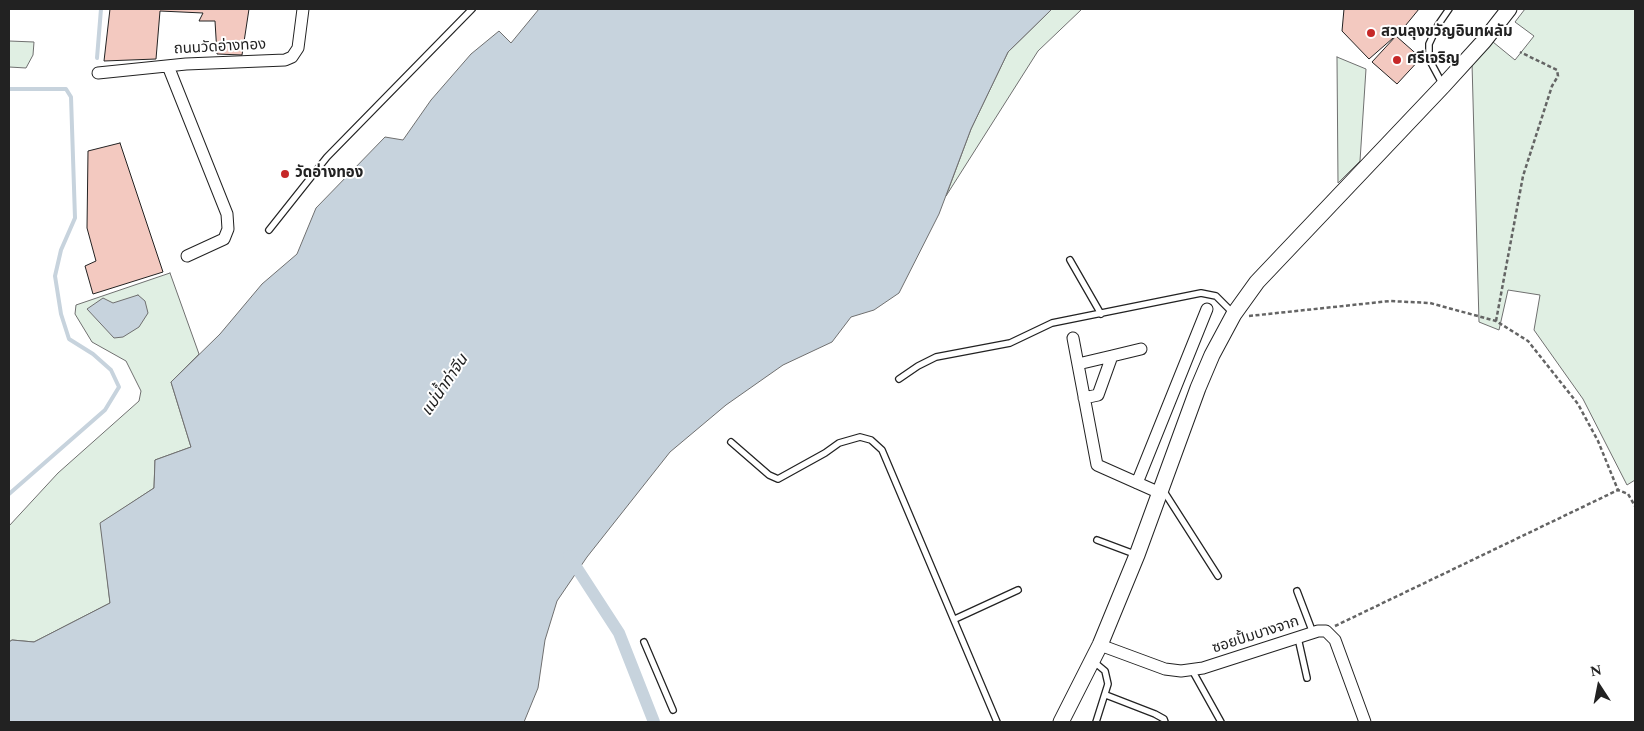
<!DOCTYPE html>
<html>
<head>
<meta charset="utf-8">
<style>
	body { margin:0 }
	#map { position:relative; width:1644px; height:731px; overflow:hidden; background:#fff; font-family:Spectral,serif }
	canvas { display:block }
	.frame { position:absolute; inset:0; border:10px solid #222; pointer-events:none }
	.north { position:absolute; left:1574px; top:661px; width:50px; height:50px; -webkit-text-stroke:4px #fff; paint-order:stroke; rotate:349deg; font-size:14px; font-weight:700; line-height:20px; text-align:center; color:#222 }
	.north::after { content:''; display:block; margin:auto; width:18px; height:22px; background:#222; clip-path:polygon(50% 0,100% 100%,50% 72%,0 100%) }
</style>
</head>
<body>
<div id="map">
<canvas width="1644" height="731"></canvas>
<div class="frame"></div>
<div class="north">N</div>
</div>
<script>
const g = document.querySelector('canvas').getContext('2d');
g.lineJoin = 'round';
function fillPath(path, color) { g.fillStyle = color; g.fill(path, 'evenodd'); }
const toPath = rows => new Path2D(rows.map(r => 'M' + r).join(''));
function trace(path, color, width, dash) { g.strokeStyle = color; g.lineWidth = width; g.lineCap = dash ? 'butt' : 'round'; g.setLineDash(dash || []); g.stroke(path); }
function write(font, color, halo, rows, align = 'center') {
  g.font = font + ' Spectral,"Noto Sans Thai",serif'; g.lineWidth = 4; g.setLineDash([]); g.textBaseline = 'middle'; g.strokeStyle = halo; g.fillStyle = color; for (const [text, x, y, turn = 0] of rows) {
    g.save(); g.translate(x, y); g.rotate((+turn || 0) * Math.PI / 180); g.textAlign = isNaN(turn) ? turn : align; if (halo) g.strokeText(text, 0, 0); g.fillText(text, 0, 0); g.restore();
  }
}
const green = toPath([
	[1052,9,1082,9,1038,51,946,196,971,129,1008,52,1052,9],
	[1525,9,1635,9,1635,480,1627,485,1583,399,1534,330,1540,295,1508,290,1499,330,1479,322,1472,63,1493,42,1515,60,1534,36,1515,22,1525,9],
	[9,41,34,42,33,55,26,68,9,67,9,41],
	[1337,57,1366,69,1360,161,1338,183,1337,57],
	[170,273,199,354,171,382,191,447,155,460,154,488,101,523,110,603,34,642,12,640,9,642,9,526,58,473,139,401,141,391,126,361,92,342,75,314,76,305,170,273]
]);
fillPath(green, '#e0efe3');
trace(green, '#6f6f6f', 1);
const water = toPath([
	[539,9,1052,9,1008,52,971,129,939,214,899,293,874,310,851,317,832,342,783,365,726,405,670,452,587,557,557,601,545,640,538,688,524,722,9,722,9,642,12,640,34,642,110,603,100,523,154,488,155,460,191,447,171,382,220,334,262,284,297,254,316,208,385,137,403,140,431,100,471,54,499,31,511,43,539,9],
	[138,295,145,301,148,313,139,327,123,337,114,338,87,309,103,298,113,303,138,295]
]);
fillPath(water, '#c7d3dd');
trace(water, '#6f6f6f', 1);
trace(toPath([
	[97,58,101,9],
	[9,89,66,89,71,97,75,218,61,250,55,276,61,314,69,339,93,354,111,370,119,387,105,410,9,494]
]), '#c7d3dd', 4);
trace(toPath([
	[569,556,619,633,654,722]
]), '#c7d3dd', 12);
const building = toPath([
	[110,9,249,9,242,55,217,54,215,21,199,21,203,13,160,11,156,59,104,61,110,9],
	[1344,9,1419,9,1401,31,1369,59,1342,31,1344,9],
	[1396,36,1421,58,1397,84,1372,62,1396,36],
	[120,143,163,272,93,294,85,266,96,261,87,228,88,151,120,143]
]);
fillPath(building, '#f3c9c0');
trace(building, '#222', 1);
const lane = toPath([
	[1443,85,1429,59,1429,44,1438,25,1449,9],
	[269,230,327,157,472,9],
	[1070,260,1101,314],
	[899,379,918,366,936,357,1010,343,1052,323,1201,293,1216,296,1234,314],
	[731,442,769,475,778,479,825,453,839,443,860,437,871,440,882,450,997,722],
	[1163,490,1218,576],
	[1097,540,1137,555],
	[1297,591,1313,633],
	[955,619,1018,590],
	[1298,638,1307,678],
	[644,642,673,710],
	[1093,661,1105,671,1108,684,1096,722],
	[1192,670,1221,722],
	[1106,695,1155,714,1164,719,1165,722]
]);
const street = toPath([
	[168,66,227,214,228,229,224,239,187,256],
	[98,73,186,64,285,60,292,57,298,48,303,9],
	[1073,338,1097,465,1160,493],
	[1078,364,1112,356],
	[1084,398,1098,395,1112,356,1141,349],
	[1137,483,1207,309],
	[1100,645,1165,669,1181,671,1203,668,1318,631,1326,631,1335,640,1365,722]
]);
const secondary = toPath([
	[1061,722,1100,645,1137,555,1198,388,1212,355,1234,314,1257,282,1443,86,1484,41,1509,9]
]);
trace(lane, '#222', 8);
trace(street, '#222', 13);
trace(secondary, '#222', 17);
trace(toPath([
	[1249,316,1390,301,1430,303,1496,321,1528,341,1578,404,1598,441,1618,490],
	[1496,321,1523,176,1552,86,1558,76,1557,70,1520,52],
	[1335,626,1618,490,1628,494,1635,506]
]), '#646464', 2.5, [4, 2.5]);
trace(lane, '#fff', 5.5);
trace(street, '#fff', 11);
trace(secondary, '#fff', 15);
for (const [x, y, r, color] of [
	[1371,33,5,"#c62828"],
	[1397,60,5,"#c62828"],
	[285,174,5,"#c62828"]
]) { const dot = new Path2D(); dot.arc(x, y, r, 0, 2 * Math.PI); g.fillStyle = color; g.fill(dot); trace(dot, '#fff', 2); }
write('bold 15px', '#222', '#fff', [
	["สวนลุงขวัญอินทผลัม",1381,33],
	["ศรีเจริญ",1407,60],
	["วัดอ่างทอง",295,174]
], 'left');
write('15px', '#222', '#fff', [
	["ถนนวัดอ่างทอง",220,48,-3],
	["ซอยปั้มบางจาก",1256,636,-18]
]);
write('italic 16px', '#222', '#fff', [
	["แม่น้ำท่าจีน",446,386,-56]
]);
</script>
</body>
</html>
